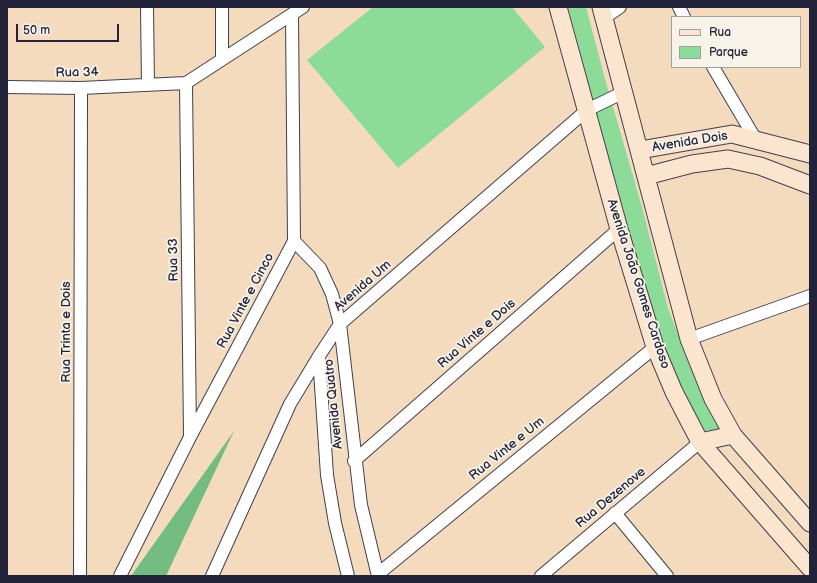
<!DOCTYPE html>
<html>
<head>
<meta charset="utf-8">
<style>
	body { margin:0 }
	#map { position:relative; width:817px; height:583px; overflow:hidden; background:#f4dbbe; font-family:"Balsamiq Sans",sans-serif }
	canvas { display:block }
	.frame { position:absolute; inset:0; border:8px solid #22223b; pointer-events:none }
	.legend { position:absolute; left:671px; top:16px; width:130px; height:52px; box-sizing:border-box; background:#f7f3e8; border:1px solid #a29fa3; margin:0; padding:5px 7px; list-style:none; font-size:12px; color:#22223b }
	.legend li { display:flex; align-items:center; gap:8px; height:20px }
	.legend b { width:20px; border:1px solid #a29fa3 }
	.scale { position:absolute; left:16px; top:24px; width:103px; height:18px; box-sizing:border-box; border:2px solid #22223b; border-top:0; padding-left:5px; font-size:12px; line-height:14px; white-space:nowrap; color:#22223b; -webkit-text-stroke:3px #f7f3e8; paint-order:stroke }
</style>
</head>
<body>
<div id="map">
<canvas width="817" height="583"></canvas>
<div class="frame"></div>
<ul class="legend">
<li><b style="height:5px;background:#fbe5cf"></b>Rua</li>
<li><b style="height:11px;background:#8ddb99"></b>Parque</li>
</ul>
<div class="scale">50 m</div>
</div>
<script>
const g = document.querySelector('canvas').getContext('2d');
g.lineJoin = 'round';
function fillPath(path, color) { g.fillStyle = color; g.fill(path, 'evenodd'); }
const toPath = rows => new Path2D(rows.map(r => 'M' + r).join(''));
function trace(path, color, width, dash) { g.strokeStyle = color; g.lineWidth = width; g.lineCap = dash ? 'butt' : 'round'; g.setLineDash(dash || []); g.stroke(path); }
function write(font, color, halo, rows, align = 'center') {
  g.font = font + ' "Balsamiq Sans",sans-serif'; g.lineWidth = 3.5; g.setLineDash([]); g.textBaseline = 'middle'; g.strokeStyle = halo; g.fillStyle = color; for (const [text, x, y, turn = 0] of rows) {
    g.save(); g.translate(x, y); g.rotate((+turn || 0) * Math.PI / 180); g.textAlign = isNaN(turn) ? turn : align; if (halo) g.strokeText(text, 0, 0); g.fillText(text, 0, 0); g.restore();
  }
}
fillPath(toPath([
	[373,7,512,7,545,47,398,168,307,60],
	[568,7,586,7,605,79,642,207,668,308,690,367,725,428,704,431,672,375,624,217]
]), '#8ddb99');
fillPath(toPath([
	[234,431,166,576,131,576,195,486]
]), '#72bb81');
const street = toPath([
	[147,7,148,85],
	[222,7,222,59],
	[679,7,684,17],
	[604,18,620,7],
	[713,67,756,140],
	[186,83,190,436],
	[7,87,81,88,186,83,303,7],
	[294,241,320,268,332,294,340,324,361,505,378,576],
	[689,339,810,296],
	[319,356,327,475,335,523,348,576],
	[354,461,619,229],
	[615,513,667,576],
	[378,574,655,347],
	[80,576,81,88],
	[120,576,190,437,294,241,292,15],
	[212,576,290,404,319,356,340,324,587,110,624,92],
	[541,576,700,442]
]);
const secondary = toPath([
	[558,7,619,229,655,347,674,392,700,442,810,568],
	[601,7,689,339,713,399,733,435,810,523],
	[640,150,732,134,810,154],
	[646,176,692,164,728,159,760,166,810,185],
	[700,442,733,435]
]);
trace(street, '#423e4f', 14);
trace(secondary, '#423e4f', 19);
trace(street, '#fff', 12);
trace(secondary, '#fbe5cf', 17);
write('13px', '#22223b', '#f7f3e8', [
	["Rua 34",77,73,-1],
	["Avenida Dois",690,142,-9],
	["Rua 33",174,260,-91],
	["Avenida João Gomes Cardoso",638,284,72],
	["Avenida Um",363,286,-41],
	["Rua Vinte e Cinco",246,301,-62],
	["Rua Trinta e Dois",67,332,-90],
	["Rua Vinte e Dois",477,334,-41],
	["Avenida Quatro",334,404,-96],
	["Rua Vinte e Um",507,449,-39],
	["Rua Dezenove",611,498,-40]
]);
</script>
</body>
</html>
